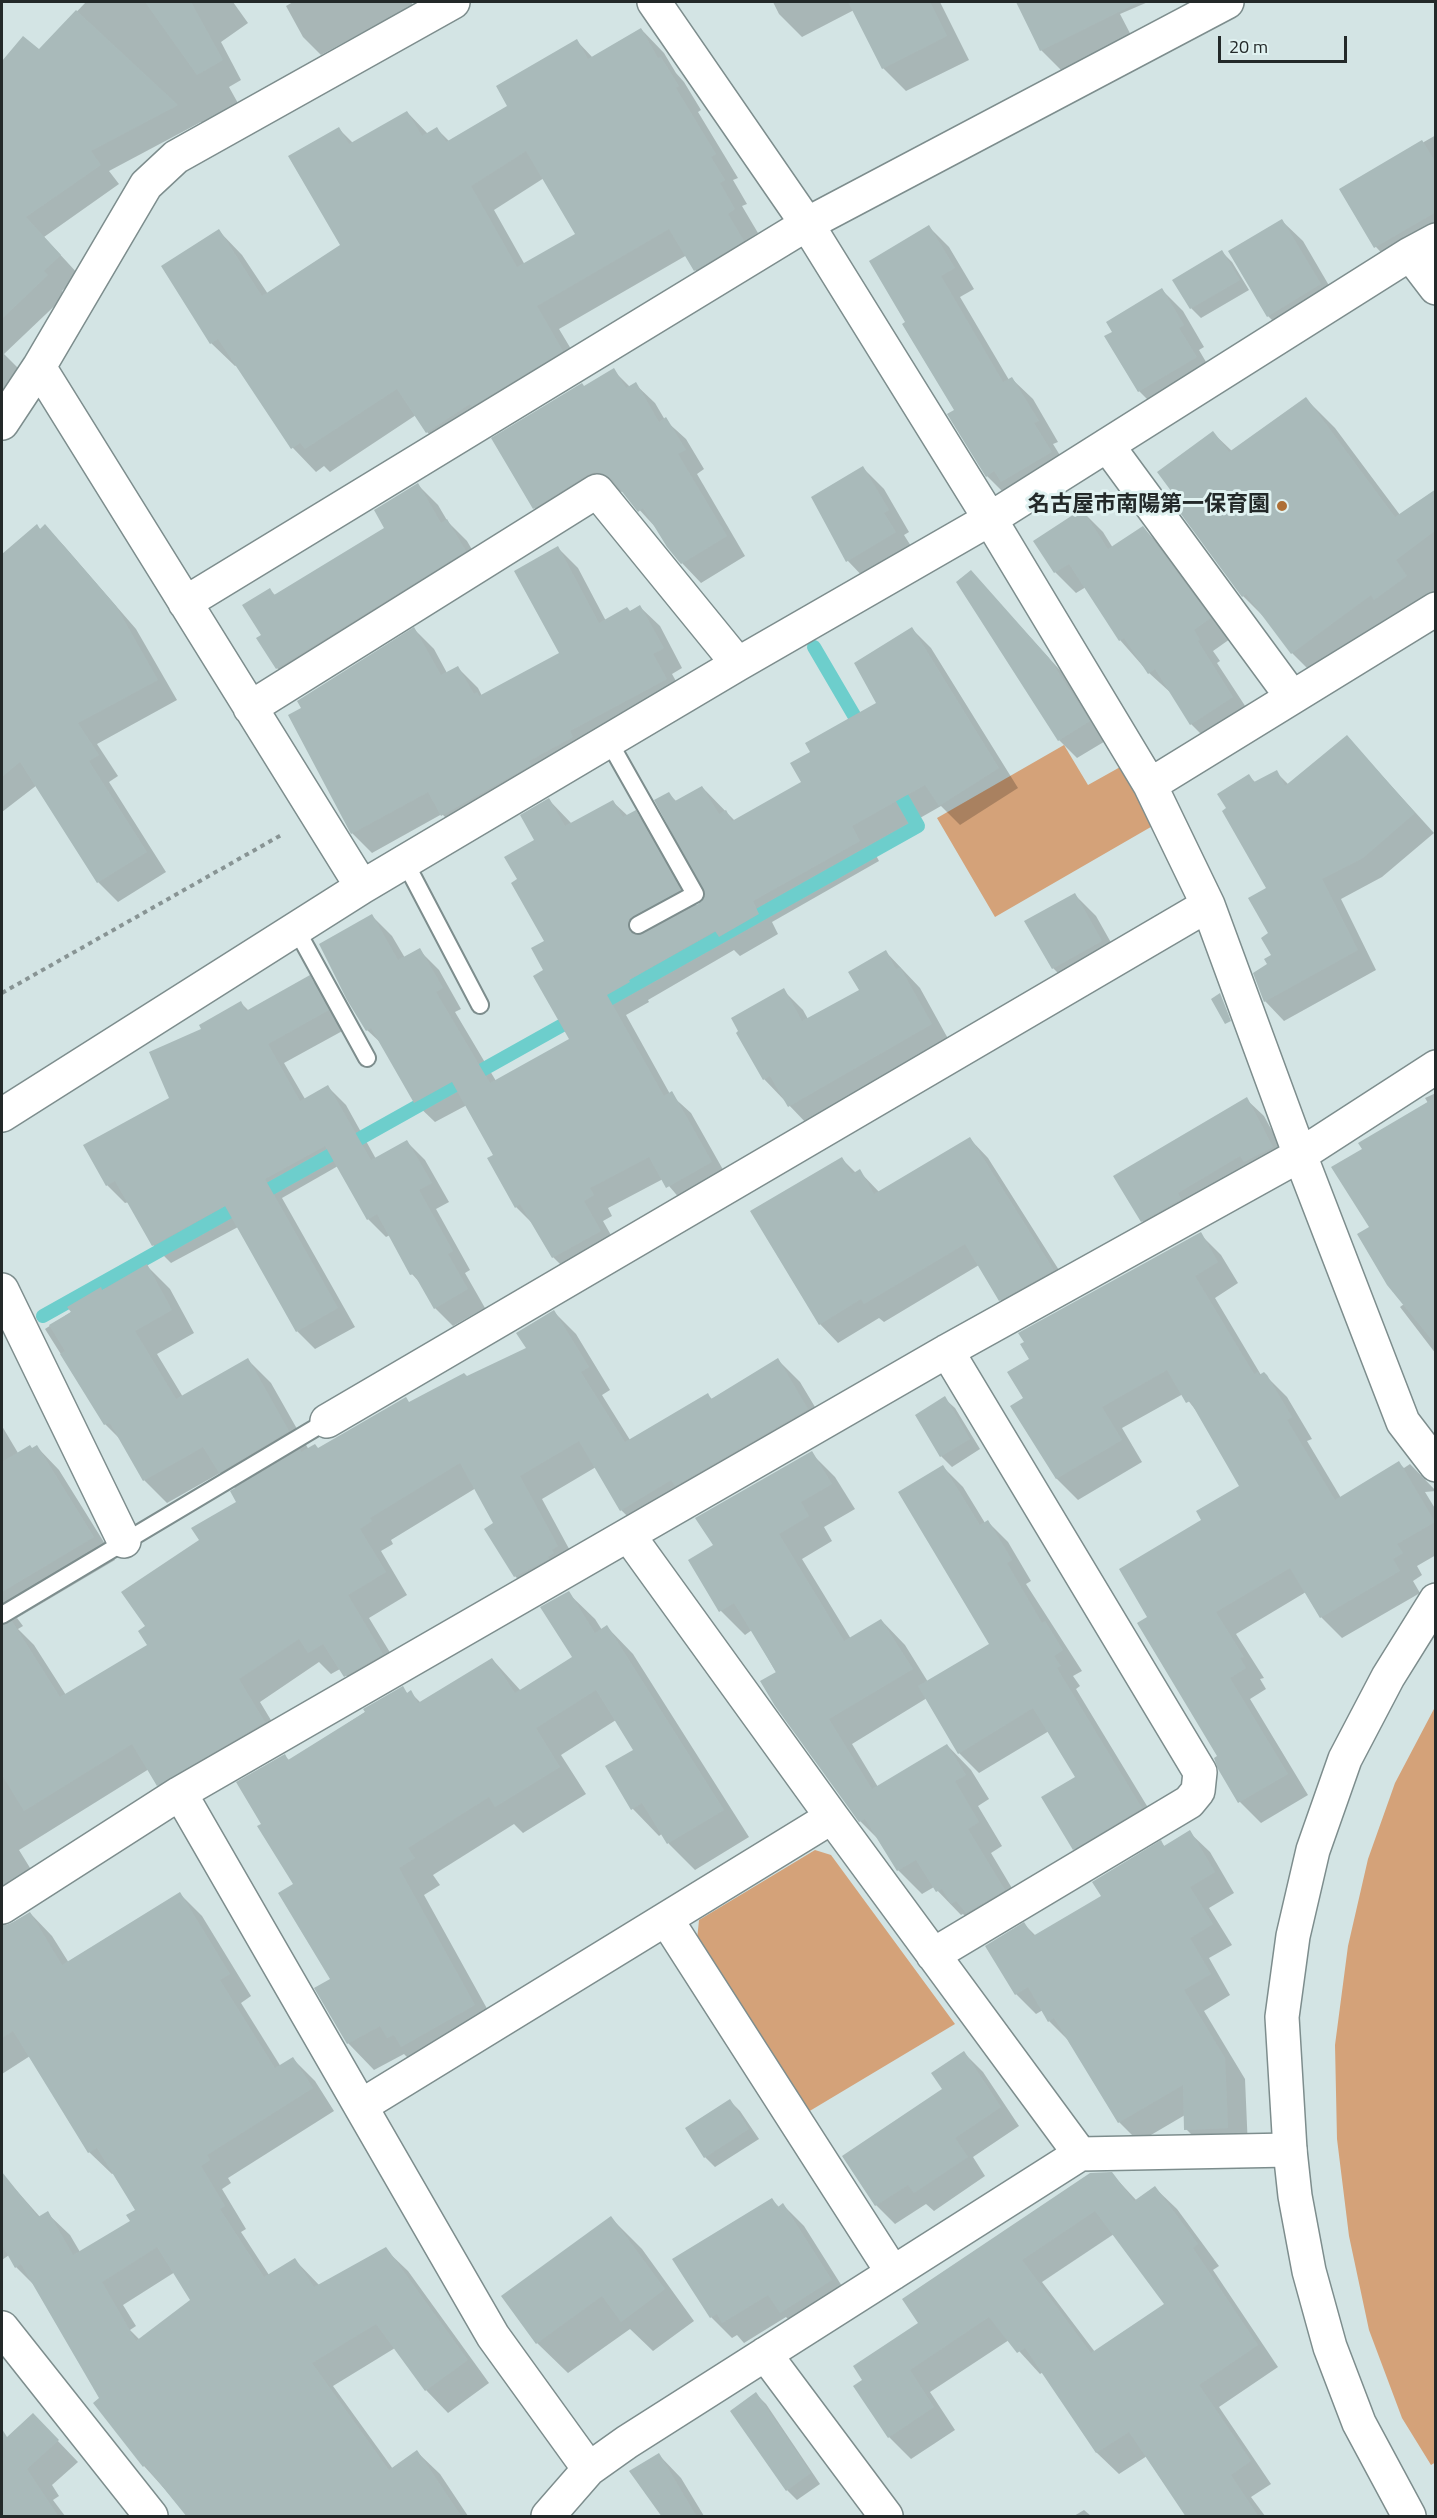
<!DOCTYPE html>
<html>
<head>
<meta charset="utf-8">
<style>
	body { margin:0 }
	#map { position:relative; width:1437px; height:2518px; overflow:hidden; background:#d3e4e4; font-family:"Titillium Web",sans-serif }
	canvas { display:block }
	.frame { position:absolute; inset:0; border:3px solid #232929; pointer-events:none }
	.scale { position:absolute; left:1218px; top:36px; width:129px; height:27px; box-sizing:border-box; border:3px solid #232929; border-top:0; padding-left:8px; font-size:18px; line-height:21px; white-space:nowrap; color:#232929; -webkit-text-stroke:4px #e0f2f1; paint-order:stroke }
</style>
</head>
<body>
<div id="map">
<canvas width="1437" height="2518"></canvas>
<div class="frame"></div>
<div class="scale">20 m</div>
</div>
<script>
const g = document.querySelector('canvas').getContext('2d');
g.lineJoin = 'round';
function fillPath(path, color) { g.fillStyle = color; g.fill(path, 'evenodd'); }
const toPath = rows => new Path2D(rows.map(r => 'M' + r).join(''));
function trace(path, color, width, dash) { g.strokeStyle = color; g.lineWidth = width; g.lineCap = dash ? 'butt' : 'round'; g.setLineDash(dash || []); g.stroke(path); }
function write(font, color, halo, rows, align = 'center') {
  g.font = font + ' "Titillium Web","Noto Sans JP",sans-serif'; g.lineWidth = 6; g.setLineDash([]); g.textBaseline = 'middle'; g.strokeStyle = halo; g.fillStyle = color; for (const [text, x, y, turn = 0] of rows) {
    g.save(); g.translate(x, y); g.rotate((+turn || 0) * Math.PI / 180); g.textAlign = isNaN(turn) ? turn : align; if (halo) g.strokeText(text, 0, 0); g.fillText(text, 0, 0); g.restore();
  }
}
fillPath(toPath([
	[1064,745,1088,785,1122,766,1156,824,995,917,937,818],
	[1435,1707,1436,2462,1431,2465,1402,2418,1369,2330,1349,2236,1337,2139,1335,2045,1348,1946,1368,1859,1395,1783],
	[815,1850,831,1855,955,2024,808,2112,697,1940,699,1920]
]), '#d4a279');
fillPath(toPath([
	[86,2,233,2,248,23,221,42,241,80,229,87,244,114,211,132,201,122,109,171,119,184,44,237,79,275,62,291,66,295,4,354,20,370,2,399,2,64,23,38,39,51],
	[293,2,411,2,413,5,321,55,303,37,286,6],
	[773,2,940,2,969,60,906,91,883,68,854,10,802,37,779,14],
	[1017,2,1148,2,1120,14,1133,39,1064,73,1041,50],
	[641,29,664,53,676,73,684,82,701,110,698,112,738,178,733,180,747,204,742,206,758,233,750,238,766,265,719,293,695,270,687,255,559,329,586,374,450,455,427,432,416,415,330,472,324,466,316,472,293,448,237,365,235,366,211,343,219,231,242,255,268,294,342,246,339,129,353,143,407,112,428,134,437,129,450,142,509,106,577,41,593,58],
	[544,178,577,234,525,265,494,210],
	[1436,135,1436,243,1395,267,1376,247,1341,190],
	[1282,221,1303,241,1341,306,1289,337,1268,316],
	[929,227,949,247,974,289,960,297,1009,380,1012,379,1033,399,1058,442,1053,444,1071,473,1007,496,987,476,956,410,907,323],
	[1222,252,1232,262,1249,290,1201,318,1191,308],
	[1162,290,1183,311,1204,347,1199,350,1216,379,1160,412,1139,391],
	[613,370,630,387,635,384,655,403,665,420,686,439,704,469,697,474,745,556,701,583,682,563,658,530,623,492,616,491,554,527,534,508,584,387],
	[1306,399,1335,428,1400,515,1436,490,1436,605,1321,682,1292,653,1268,621,1243,596,1182,503,1213,433,1233,452],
	[863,468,884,489,909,532,904,535,916,554,868,582,848,561,813,498],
	[418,485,438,505,448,522,467,541,485,572,298,689,277,668,258,638,263,635,270,590,276,596,386,528],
	[1082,511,1103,532,1113,548,1143,528,1164,549,1230,639,1213,651,1220,661,1217,663,1253,718,1212,745,1191,724,1171,693,1149,673,1120,640,1086,587,1076,593,1055,572,1035,541],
	[37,526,41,530,45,526,65,547,136,629,177,700,97,744,118,776,109,782,166,872,118,902,98,882,37,785,2,812,2,604,45,628,49,622,2,576,2,556],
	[558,548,578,568,606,621,640,607,660,626,682,668,672,674,686,699,462,834,442,814,372,853,352,833,303,708,414,629,434,649,447,673,458,668,478,688,482,696,561,654],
	[971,572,1068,679,1107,740,1077,758,1059,740],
	[912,629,931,648,1018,788,960,825,941,806,871,846,879,861,772,922,778,934,740,956,734,950,648,1000,649,1002,626,1015,670,1094,691,1113,730,1182,687,1207,663,1179,608,1208,612,1216,603,1221,620,1251,573,1277,553,1257,534,1225,516,1207,495,1156,467,1105,435,1122,415,1103,382,1044,367,1030,372,916,392,936,405,958,419,950,439,970,461,1009,455,1012,496,1081,571,1039,545,971,546,942,519,880,536,840,549,800,572,824,613,802,628,816,635,812,655,832,697,906,707,895,669,794,677,802,702,787,735,821,803,783,812,752,878,704],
	[1347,737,1434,833,1382,877,1341,899,1376,970,1284,1021,1265,1001,1269,965,1273,956,1268,889,1249,776,1256,783,1276,772,1289,785],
	[1075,895,1096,916,1122,962,1074,989,1053,968],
	[886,952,920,988,951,1044,809,1126,764,1079,783,990,803,1010,808,1019,861,991],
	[309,977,327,995,346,1029,284,1063,305,1099,328,1087,346,1105,376,1159,407,1142,425,1160,449,1202,436,1209,470,1270,465,1273,485,1308,453,1326,435,1308,422,1285,412,1274,390,1235,386,1237,368,1219,338,1166,282,1198,355,1327,315,1349,297,1331,238,1227,171,1263,153,1245,129,1202,125,1203,107,1185,85,1146,170,1099,203,1030,241,1003,249,1011],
	[1436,1093,1436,1354,1400,1307,1404,1304,1371,1228,1365,1150,1428,1103,1425,1098],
	[1246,1099,1264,1116,1290,1164,1159,1238,1142,1221],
	[970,1139,988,1158,1071,1289,1019,1318,1000,1300,979,1265,884,1322,879,1318,838,1343,820,1324,842,1159,856,1173,859,1171,880,1193],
	[1200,1234,1221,1255,1238,1283,1215,1298,1261,1375,1264,1374,1287,1397,1312,1439,1307,1441,1341,1498,1399,1463,1404,1468,1410,1464,1436,1491,1425,1492,1436,1510,1436,1555,1417,1566,1422,1575,1413,1581,1420,1593,1342,1638,1321,1617,1306,1592,1236,1634,1264,1678,1260,1679,1266,1689,1250,1699,1308,1795,1261,1823,1240,1802,1219,1768,1219,1756,1149,1618,1203,1521,1242,1486,1198,1413,1183,1394,1122,1428,1142,1462,1078,1500,1057,1479,1012,1406,1025,1398,1031,1359],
	[147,1266,170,1289,194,1333,157,1354,183,1397,248,1360,271,1383,309,1450,319,1449,528,1348,554,1312,576,1334,610,1390,602,1395,630,1440,708,1395,713,1400,778,1360,800,1382,830,1432,644,1532,621,1510,596,1467,542,1499,580,1569,537,1599,515,1576,495,1524,476,1488,391,1540,393,1544,381,1551,407,1595,369,1618,405,1677,367,1698,340,1669,331,1674,319,1662,260,1702,286,1745,180,1807,158,1785,149,1769,19,1850,43,1889,7,1921,6,1926,30,1913,52,1936,69,1963,180,1894,202,1916,251,1996,241,2003,281,2067,293,2059,315,2081,334,2111,228,2178,231,2183,222,2189,246,2229,241,2232,269,2275,295,2260,320,2286,385,2249,408,2271,489,2383,448,2413,426,2390,395,2348,333,2386,393,2469,417,2452,440,2474,468,2516,189,2516,144,2466,95,2403,101,2399,35,2286,16,2267,9,2255,2,2260,2,2174,40,2217,47,2213,70,2235,80,2252,132,2222,137,2210,114,2173,112,2174,89,2152,30,2056,2,2074,2,1426,18,1453,37,1447,59,1470,115,1560,17,1618,23,1626,18,1629,34,1645,66,1695,149,1645,147,1627,201,1541,238,1502,236,1489,220,1473,167,1503,144,1480,120,1439,105,1424,45,1329,103,1291],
	[175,2272,192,2300,140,2340,130,2330,136,2326,123,2305],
	[944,1398,955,1408,980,1449,952,1467,941,1456,917,1415],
	[811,1453,835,1477,855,1509,824,1527,832,1541,802,1559,851,1639,881,1620,905,1645,928,1682,991,1645,943,1467,963,1487,985,1523,988,1522,1008,1542,1031,1581,1026,1584,1082,1671,1073,1676,1080,1686,1076,1689,1161,1829,1094,1869,1074,1849,1077,1778,1049,1731,979,1773,959,1753,927,1698,852,1744,878,1787,947,1745,971,1770,989,1799,978,1806,1002,1846,991,1853,1028,1915,976,1927,963,1914,961,1915,934,1887,922,1894,898,1870,880,1841,860,1821,752,1630,745,1635,721,1611,715,1546],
	[568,1593,595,1619,602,1630,607,1627,633,1654,749,1837,695,1870,669,1844,663,1833,659,1836,633,1809,607,1767,635,1750,616,1720,561,1755,586,1794,523,1833,514,1824,433,1875,440,1885,424,1895,500,2032,414,2064,404,2054,374,2070,348,2043,332,1980,295,1885,264,1824,285,1756,290,1761,402,1688,408,1694,410,1692,421,1703,492,1659,521,1691,574,1658],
	[1189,1832,1210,1852,1234,1893,1209,1908,1232,1945,1209,1958,1230,1995,1204,2011,1245,2079,1248,2148,1206,2149,1186,2129,1185,2115,1139,2142,1119,2122,1069,2041,1049,2021,1043,2010,1036,2014,1016,1994,1024,1924,1036,1936,1103,1896,1161,1842,1165,1847],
	[964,2053,983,2072,1019,2126,973,2157,985,2176,934,2211,926,2204,895,2224,876,2205],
	[730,2101,740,2111,759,2139,715,2167,705,2157],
	[1112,2174,1137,2201,1155,2188,1177,2209,1219,2266,1213,2270,1278,2367,1219,2407,1271,2484,1251,2497,1265,2516,1188,2516,1147,2456,1119,2474,1097,2453,1043,2372,1040,2374,1009,2340,930,2392,955,2430,911,2459,889,2437,864,2380,920,2324],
	[1114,2234,1166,2305,1095,2352,1042,2282],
	[772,2200,780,2208,783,2205,804,2226,852,2302,802,2333,786,2317,744,2343,737,2335,732,2338,711,2317,674,2259],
	[611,2218,642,2249,694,2321,653,2351,630,2329,568,2373,537,2343],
	[756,2394,766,2404,820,2484,797,2500,787,2490],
	[33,2415,78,2462,52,2485,59,2496,53,2500,65,2516,2,2516,2,2444],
	[659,2455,681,2478,704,2516,664,2516],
	[1084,2510,1091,2516,1074,2516]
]), '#0003');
trace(toPath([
	[814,647,862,729],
	[595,1007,918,826,893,782],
	[43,1316,575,1018]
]), '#6dcecc', 14);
fillPath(toPath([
	[145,2,191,2,223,60,197,75],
	[848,2,930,2,947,36,882,69],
	[1016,2,1139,2,1040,51],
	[76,10,178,105,91,151,101,165,26,217,61,255,44,271,48,275,2,319,2,61,23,36,39,49],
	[641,28,658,58,661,57,679,86,676,88,716,154,711,157,725,180,720,183,735,209,728,214,744,241,694,271,669,229,537,306,563,351,471,407,470,404,426,433,397,389,305,449,300,443,291,449,218,339,210,344,161,266,219,229,262,296,340,245,288,156,339,127,349,144,407,111,422,136,437,127,446,142,507,106,496,86,577,39,588,59],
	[526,151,575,234,517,267,471,186],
	[1422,140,1436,163,1436,212,1374,248,1339,189],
	[1282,219,1321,284,1267,317,1228,251],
	[929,225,955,268,941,276,1003,382,1012,377,1039,421,1034,423,1052,452,1001,482,994,471,986,477,947,414,954,410,902,324,905,322,869,261],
	[1222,250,1240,280,1190,309,1172,280],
	[1162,288,1184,325,1179,328,1197,357,1138,392,1104,336,1112,332,1106,322],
	[614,368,626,388,636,382,659,422,666,417,686,450,678,454,727,536,681,564,667,547,643,508,638,512,612,479,604,474,595,472,587,475,533,509,491,438,582,383,584,386],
	[1306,397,1395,517,1436,489,1436,530,1396,560,1407,576,1374,600,1371,595,1291,654,1246,594,1242,597,1175,506,1180,503,1157,472,1213,431,1229,452],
	[863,466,889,510,884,513,896,532,846,562,811,497],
	[418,483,441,523,447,519,466,551,276,669,256,638,261,635,242,605,270,588,274,595,384,528,374,510],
	[1082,509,1108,549,1143,526,1211,618,1194,630,1200,640,1198,641,1233,697,1190,725,1155,669,1148,674,1124,638,1119,641,1069,564,1054,573,1033,541],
	[37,524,40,529,45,524,116,606,158,680,78,723,99,755,89,761,147,852,97,883,20,762,2,777,2,554],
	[558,546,599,623,627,607,630,611,640,605,664,648,653,654,667,679,570,731,573,737,529,761,531,765,441,816,428,792,351,834,288,715,301,708,297,701,414,627,441,675,458,666,474,694,477,692,479,696,559,653,514,571],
	[971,570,1049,658,1090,721,1058,741,956,582],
	[912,627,999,768,939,806,925,785,852,826,860,841,753,901,759,914,719,937,715,931,629,980,630,982,607,995,664,1096,672,1091,712,1162,666,1188,649,1157,590,1188,594,1195,584,1201,601,1231,552,1258,520,1204,515,1208,487,1158,493,1155,452,1082,414,1103,371,1028,366,1031,347,1000,319,944,372,914,398,960,420,948,443,988,436,992,490,1083,569,1039,533,976,543,970,531,948,544,941,511,883,517,879,504,857,534,840,520,815,549,798,565,826,613,800,623,817,636,810,681,890,629,919,629,930,637,935,643,934,700,903,705,895,654,800,669,792,675,801,702,786,719,814,726,810,732,821,801,782,790,763,810,752,805,743,876,703,854,663],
	[1347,735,1415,813,1363,858,1322,879,1358,950,1264,1002,1253,973,1267,964,1264,959,1271,955,1261,938,1268,933,1248,898,1266,888,1222,811,1226,808,1217,794,1249,774,1254,782,1277,770,1285,786],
	[1075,893,1102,941,1052,969,1024,921],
	[886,950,896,969,900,967,932,1024,788,1107,770,1076,763,1080,736,1033,738,1031,731,1018,784,988,802,1021,859,990,848,972],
	[310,975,329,1010,268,1044,300,1101,328,1085,371,1160,407,1140,432,1183,419,1190,453,1251,448,1254,468,1289,434,1309,414,1274,410,1275,377,1214,367,1220,325,1146,265,1179,338,1308,296,1332,225,1206,152,1246,115,1181,106,1186,83,1145,169,1098,149,1052,201,1029,199,1025,241,1001,246,1011],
	[1220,993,1231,1021,1225,1024,1211,999],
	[1247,1097,1273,1147,1244,1162,1240,1156,1178,1193,1181,1199,1141,1222,1113,1176],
	[1436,1097,1436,1345,1387,1285,1357,1234,1369,1227,1331,1167,1362,1149,1358,1143],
	[970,1137,1054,1270,999,1301,965,1244,864,1304,861,1299,819,1325,750,1211,842,1157,852,1174,860,1169,874,1194],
	[1201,1232,1218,1262,1195,1276,1254,1374,1258,1372,1259,1375,1264,1372,1267,1375,1292,1417,1287,1420,1335,1500,1399,1461,1435,1522,1397,1544,1403,1553,1393,1559,1400,1571,1320,1618,1290,1568,1216,1612,1244,1657,1240,1658,1246,1668,1230,1678,1288,1774,1238,1803,1218,1769,1214,1758,1217,1756,1137,1623,1147,1617,1119,1569,1201,1520,1196,1511,1239,1486,1190,1401,1186,1403,1167,1370,1102,1407,1122,1440,1056,1479,1010,1406,1023,1398,1007,1372,1029,1359,1020,1344,1024,1342,1018,1333],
	[147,1264,172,1310,135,1331,176,1399,248,1358,289,1431,219,1473,203,1447,143,1481,111,1425,108,1423,104,1425,60,1354,65,1351,49,1325,71,1312,67,1307,101,1287,102,1290],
	[554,1310,589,1367,581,1372,625,1442,708,1393,711,1399,778,1358,808,1409,675,1486,671,1480,620,1511,579,1441,520,1476,558,1546,552,1550,554,1553,548,1557,549,1559,514,1577,484,1529,493,1523,460,1463,370,1518,372,1521,360,1529,386,1572,348,1595,383,1654,344,1677,323,1644,308,1653,299,1639,239,1679,265,1722,157,1786,132,1744,24,1811,2,1775,2,1625,12,1621,60,1697,147,1645,138,1631,145,1626,121,1592,199,1540,191,1528,236,1502,230,1491,300,1449,301,1452,315,1444,318,1448,406,1397,409,1402,464,1373,467,1376,526,1348,516,1333],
	[945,1396,970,1439,940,1457,915,1415],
	[30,1445,32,1448,37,1445,94,1537,2,1592,2,1462],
	[812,1451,832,1484,801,1502,809,1516,779,1534,844,1641,881,1619,913,1669,829,1719,872,1789,947,1744,966,1775,955,1781,979,1822,968,1829,1005,1890,966,1913,956,1901,951,1904,942,1889,936,1892,916,1860,897,1871,865,1819,859,1822,775,1706,760,1681,776,1672,734,1603,719,1612,688,1560,713,1545,695,1518],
	[943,1465,980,1525,988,1520,1012,1560,1007,1563,1042,1623,1045,1621,1063,1650,1054,1656,1061,1666,1057,1668,1142,1808,1073,1850,1041,1797,1075,1777,1033,1708,958,1754,918,1686,989,1644,898,1492],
	[569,1591,595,1633,607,1625,724,1810,667,1844,642,1803,631,1810,605,1766,633,1750,596,1690,536,1728,560,1767,495,1807,489,1797,408,1848,415,1858,399,1868,475,2005,401,2047,394,2035,387,2038,380,2026,347,2044,314,1988,330,1979,278,1893,293,1884,257,1826,261,1824,236,1782,285,1754,288,1760,365,1712,363,1709,403,1686,407,1693,411,1690,418,1703,492,1658,515,1693,572,1657,540,1607],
	[1190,1830,1215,1872,1190,1887,1213,1924,1190,1938,1211,1974,1184,1990,1225,2058,1228,2128,1184,2130,1183,2085,1118,2123,1054,2018,1048,2022,1028,1987,1015,1995,985,1946,1024,1922,1033,1936,1101,1896,1092,1882,1161,1840,1164,1846],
	[180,1892,230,1974,220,1980,275,2068,293,2057,313,2088,207,2155,210,2160,201,2166,225,2206,220,2209,264,2277,295,2258,314,2287,386,2247,468,2360,425,2391,376,2324,312,2363,389,2470,417,2450,462,2517,187,2517,145,2465,143,2467,93,2403,99,2398,21,2264,15,2268,2,2245,2,2172,38,2217,48,2211,73,2255,130,2221,126,2215,135,2210,97,2148,88,2153,13,2031,2,2038,2,1926,12,1923,30,1912,62,1965],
	[157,2247,190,2300,136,2341,102,2282],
	[964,2051,1001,2107,955,2138,968,2157,914,2193,908,2185,875,2206,842,2156,942,2089,931,2073],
	[730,2099,749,2129,704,2158,685,2128],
	[1112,2172,1134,2201,1155,2186,1198,2244,1193,2248,1258,2345,1199,2385,1251,2461,1231,2475,1259,2517,1186,2517,1129,2432,1096,2453,1025,2348,1017,2353,989,2317,910,2370,934,2407,888,2438,853,2386,862,2380,853,2366,918,2323,902,2299,1090,2173],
	[1095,2211,1164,2304,1091,2353,1022,2260],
	[772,2198,778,2207,783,2203,832,2280,780,2313,768,2295,722,2323,717,2314,710,2318,672,2259],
	[611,2216,665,2289,621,2322,602,2296,536,2344,501,2296],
	[756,2392,811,2473,786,2491,730,2411],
	[33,2413,59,2440,27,2469,59,2517,2,2517,2,2429,7,2437],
	[659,2453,697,2517,662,2517,629,2471]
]), '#a9baba');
const lane = toPath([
	[608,740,695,894,638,925],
	[405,862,480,1005],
	[296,929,367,1058],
	[2,1615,327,1421]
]);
const street = toPath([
	[654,2,807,224,990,519,1150,785,1208,905,1300,1155,1403,1422,1436,1465],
	[1410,254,1436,288],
	[39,367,362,887],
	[2,423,39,367,146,185,176,157,453,2],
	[1107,445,1292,697],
	[185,603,807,224,1227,2],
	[250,708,597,491,738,664],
	[1150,785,1436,609],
	[2,1115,362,887,738,664,990,519,1410,254,1436,240],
	[2,1290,124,1541],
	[327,1421,1208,905],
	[629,1536,832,1817,1080,2154],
	[180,1793,493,2336,589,2469],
	[2,1907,180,1793,947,1351,1300,1155,1436,1067],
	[666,1919,893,2273],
	[933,1955,1189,1802,1198,1791,1200,1772,947,1351],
	[361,2106,832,1817],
	[2,2328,151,2516],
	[765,2354,886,2516],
	[548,2516,589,2469,627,2442,1080,2154,1290,2150]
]);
const secondary = toPath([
	[1409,2516,1359,2423,1330,2347,1309,2271,1295,2196,1290,2150,1282,2017,1293,1936,1313,1850,1345,1759,1388,1677,1436,1600]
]);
trace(lane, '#7d8d8d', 20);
trace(street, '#7d8d8d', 36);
trace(secondary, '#7d8d8d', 36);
trace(toPath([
	[2,993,283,834]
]), '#889494', 4, [4.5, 4.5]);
trace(lane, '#fff', 16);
trace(street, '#fff', 33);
trace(secondary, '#fff', 33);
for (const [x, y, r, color] of [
	[1282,506,6,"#ae6f35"]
]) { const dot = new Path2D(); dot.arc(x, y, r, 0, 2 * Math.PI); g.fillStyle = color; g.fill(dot); trace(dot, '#e0f2f1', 2); }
write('bold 22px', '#232929', '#e0f2f1', [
	["名古屋市南陽第一保育園",1270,506]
], 'right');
</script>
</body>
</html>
